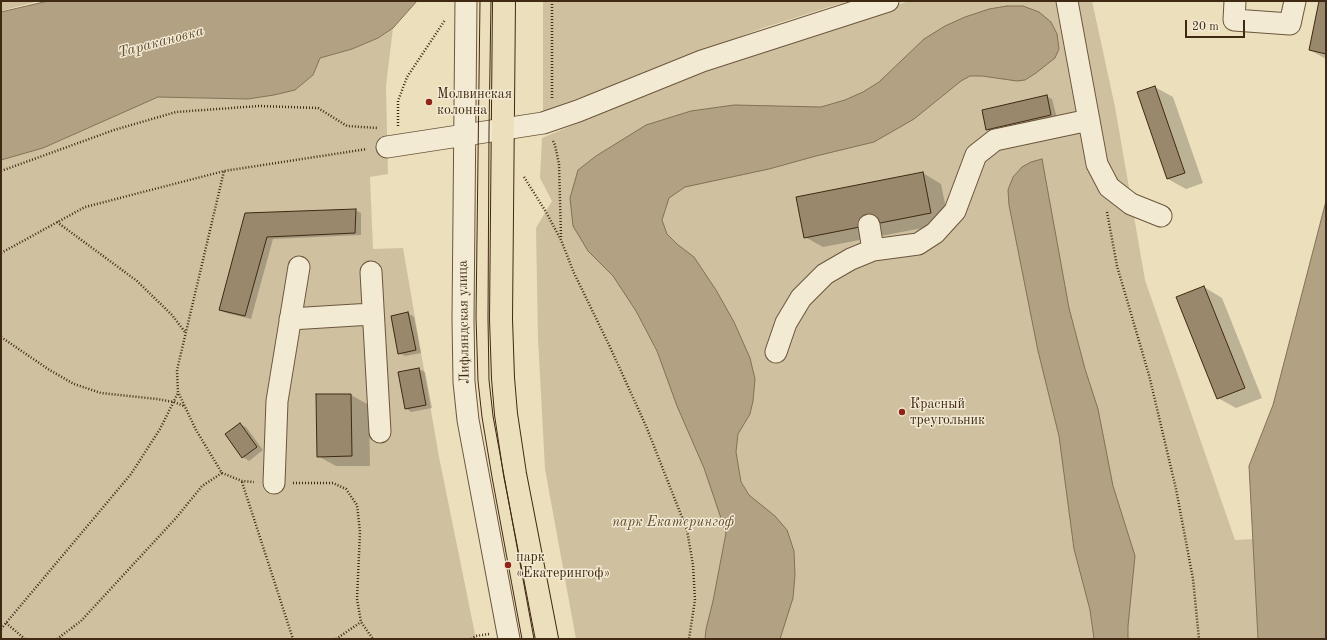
<!DOCTYPE html>
<html>
<head>
<meta charset="utf-8">
<style>
	body { margin:0 }
	#map { position:relative; width:1327px; height:640px; overflow:hidden; background:#ecdfbc; font-family:"Old Standard TT",serif }
	canvas { display:block }
	.frame { position:absolute; inset:0; border:2px solid #402913; pointer-events:none }
	.scale { position:absolute; left:1185px; top:20px; width:60px; height:18px; box-sizing:border-box; border:2px solid #402913; border-top:0; padding-left:5px; font-size:12px; line-height:14px; white-space:nowrap; color:#402913; -webkit-text-stroke:3px #f3ead3; paint-order:stroke }
</style>
</head>
<body>
<div id="map">
<canvas width="1327" height="640"></canvas>
<div class="frame"></div>
<div class="scale">20 m</div>
</div>
<script>
const g = document.querySelector('canvas').getContext('2d');
g.lineJoin = 'round';
function fillPath(path, color) { g.fillStyle = color; g.fill(path, 'evenodd'); }
const toPath = rows => new Path2D(rows.map(r => 'M' + r).join(''));
function trace(path, color, width, dash) { g.strokeStyle = color; g.lineWidth = width; g.lineCap = dash ? 'butt' : 'round'; g.setLineDash(dash || []); g.stroke(path); }
function write(font, color, halo, rows, align = 'center') {
  g.font = font + ' "Old Standard TT",serif'; g.lineWidth = 3; g.setLineDash([]); g.textBaseline = 'middle'; g.strokeStyle = halo; g.fillStyle = color; for (const [text, x, y, turn = 0] of rows) {
    g.save(); g.translate(x, y); g.rotate((+turn || 0) * Math.PI / 180); g.textAlign = isNaN(turn) ? turn : align; if (halo) g.strokeText(text, 0, 0); g.fillText(text, 0, 0); g.restore();
  }
}
fillPath(toPath([
	[1,1,39,1,1,11],
	[543,1,848,1,760,29,543,112],
	[910,1,1092,1,1115,107,1145,280,1235,540,1253,539,1258,639,576,639,545,469,538,338,536,228,552,201,540,178,542,138,698,73,836,22],
	[393,28,386,86,388,174,370,177,373,249,403,248,439,457,476,639,1,639,1,160,43,148,158,97,248,99,274,95,295,90,313,75,320,58,352,49,378,38]
]), '#cfc09f');
const water = toPath([
	[48,1,417,1,393,28,378,38,352,49,320,58,313,75,295,90,274,95,248,99,158,97,43,148,1,160,1,12,48,1],
	[1007,6,1023,6,1039,12,1051,22,1057,34,1059,49,1055,58,1036,73,1025,80,1017,81,982,76,970,76,961,81,914,119,874,142,816,156,769,169,685,187,669,198,662,220,667,234,677,244,694,257,716,290,734,322,750,358,755,379,753,401,750,414,738,434,736,452,741,482,749,495,775,516,787,530,794,551,795,575,793,598,780,639,705,639,706,629,713,601,726,533,704,468,677,406,657,351,636,311,613,276,588,251,573,226,570,198,578,170,596,156,646,125,691,111,734,105,821,107,845,100,863,92,879,82,924,39,945,26,965,17,989,9,1007,6],
	[1042,159,1069,308,1085,369,1098,409,1113,486,1135,556,1128,626,1128,639,1094,639,1090,610,1074,549,1059,436,1038,351,1009,205,1008,190,1013,177,1022,167,1031,162,1042,159],
	[1326,201,1326,639,1258,639,1249,466,1273,405,1326,201]
]);
fillPath(water, '#b2a183');
trace(water, '#847156', 1);
fillPath(toPath([
	[1320,1,1326,1,1326,59,1310,50],
	[1155,87,1173,97,1203,183,1186,189,1168,179,1138,93],
	[1046,96,1052,99,1057,118,993,133,987,129],
	[923,173,941,184,949,223,823,247,805,237],
	[355,210,361,213,361,235,273,239,251,319,226,313,220,310,246,214],
	[1204,287,1222,298,1262,398,1236,408,1218,398],
	[408,313,414,317,421,353,405,356,399,353],
	[419,369,425,372,432,408,411,412,406,408],
	[317,395,351,395,369,405,370,466,336,466,318,456],
	[240,424,246,427,263,450,249,461,243,457]
]), '#0003');
const building = toPath([
	[1319,1,1326,1,1326,54,1309,50,1319,1],
	[1155,86,1185,173,1167,179,1137,92,1155,86],
	[1047,95,1051,115,986,130,982,110,1047,95],
	[923,172,931,213,804,238,796,197,923,172],
	[356,209,355,233,267,237,245,316,219,310,245,213,356,209],
	[1204,286,1245,388,1217,399,1176,297,1204,286],
	[408,312,416,350,398,354,391,316,408,312],
	[419,368,426,405,405,409,398,372,419,368],
	[316,394,351,394,352,456,317,457,316,394],
	[240,423,257,447,242,458,225,434,240,423]
]);
fillPath(building, '#99886b');
trace(building, '#402913', 1);
const minor = toPath([
	[466,1,463,319,464,382,468,420,509,639],
	[1067,1,1097,164,1109,187,1131,204,1161,216],
	[1235,1,1234,20,1290,24,1295,1],
	[387,147,543,123,578,111,702,61,888,1],
	[869,225,873,250,918,244,935,233,955,211,976,155,995,140,1089,120],
	[371,272,380,432],
	[290,319,372,314],
	[776,352,786,323,801,298,825,274,851,259,873,250],
	[274,483,277,401,299,267]
]);
const major = toPath([
	[504,1,501,319,503,378,506,414,515,474,547,639]
]);
trace(minor, '#6b563d', 23);
trace(major, '#402913', 24);
trace(toPath([
	[552,1,552,98],
	[398,126,398,101,407,77,445,20],
	[553,141,555,145,559,164,561,237],
	[1,171,114,130,176,112,259,106,318,108,347,126,378,128],
	[524,177,546,212,561,240,574,273,610,347,646,426,687,530,693,565,695,600,689,639],
	[1107,212,1117,266,1149,375,1176,489,1193,579,1199,639],
	[57,222,137,281,172,315,185,332],
	[1,253,85,207,224,171,367,149],
	[1,337,48,369,74,384,101,393,157,399,174,402,184,406],
	[179,394,196,430,222,473,242,481,254,482],
	[242,482,293,639],
	[293,483,333,483,346,489,357,505,360,532,357,599,361,622,373,639],
	[6,623,25,639],
	[1,629,131,474,160,429,178,393,177,370,224,171],
	[57,639,81,621,176,518,202,486,222,473],
	[336,639,361,622],
	[471,639,476,636,489,634]
]), '#402913', 2.5, [1, 2]);
trace(minor, '#f3ead3', 21);
trace(major, '#ecdfbc', 22);
trace(toPath([
	[480,1,476,317,478,381,482,417,492,477,522,639],
	[491,1,489,131,488,319,489,380,493,416,534,639]
]), '#402913', 1);
for (const [x, y, r, color] of [
	[429,102,4,"#8f2418"],
	[902,412,4,"#8f2418"],
	[508,565,4,"#8f2418"]
]) { const dot = new Path2D(); dot.arc(x, y, r, 0, 2 * Math.PI); g.fillStyle = color; g.fill(dot); trace(dot, '#f3ead3', 1.5); }
write('14px', '#402913', '#f3ead3', [
	["Молвинская",437,94],
	["колонна",437,110],
	["Красный",910,404],
	["треугольник",910,420],
	["парк",516,557],
	["«Екатерингоф»",516,573]
], 'left');
write('14px', '#402913', '#f3ead3', [
	["Лифляндская улица",464,322,-91]
]);
write('italic 14px', '#5d472f', '#f3ead3', [
	["парк Екатерингоф",673,522]
]);
write('italic 15px', '#624d35', '#f3ead3', [
	["Таракановка",161,42,-15]
]);
</script>
</body>
</html>
